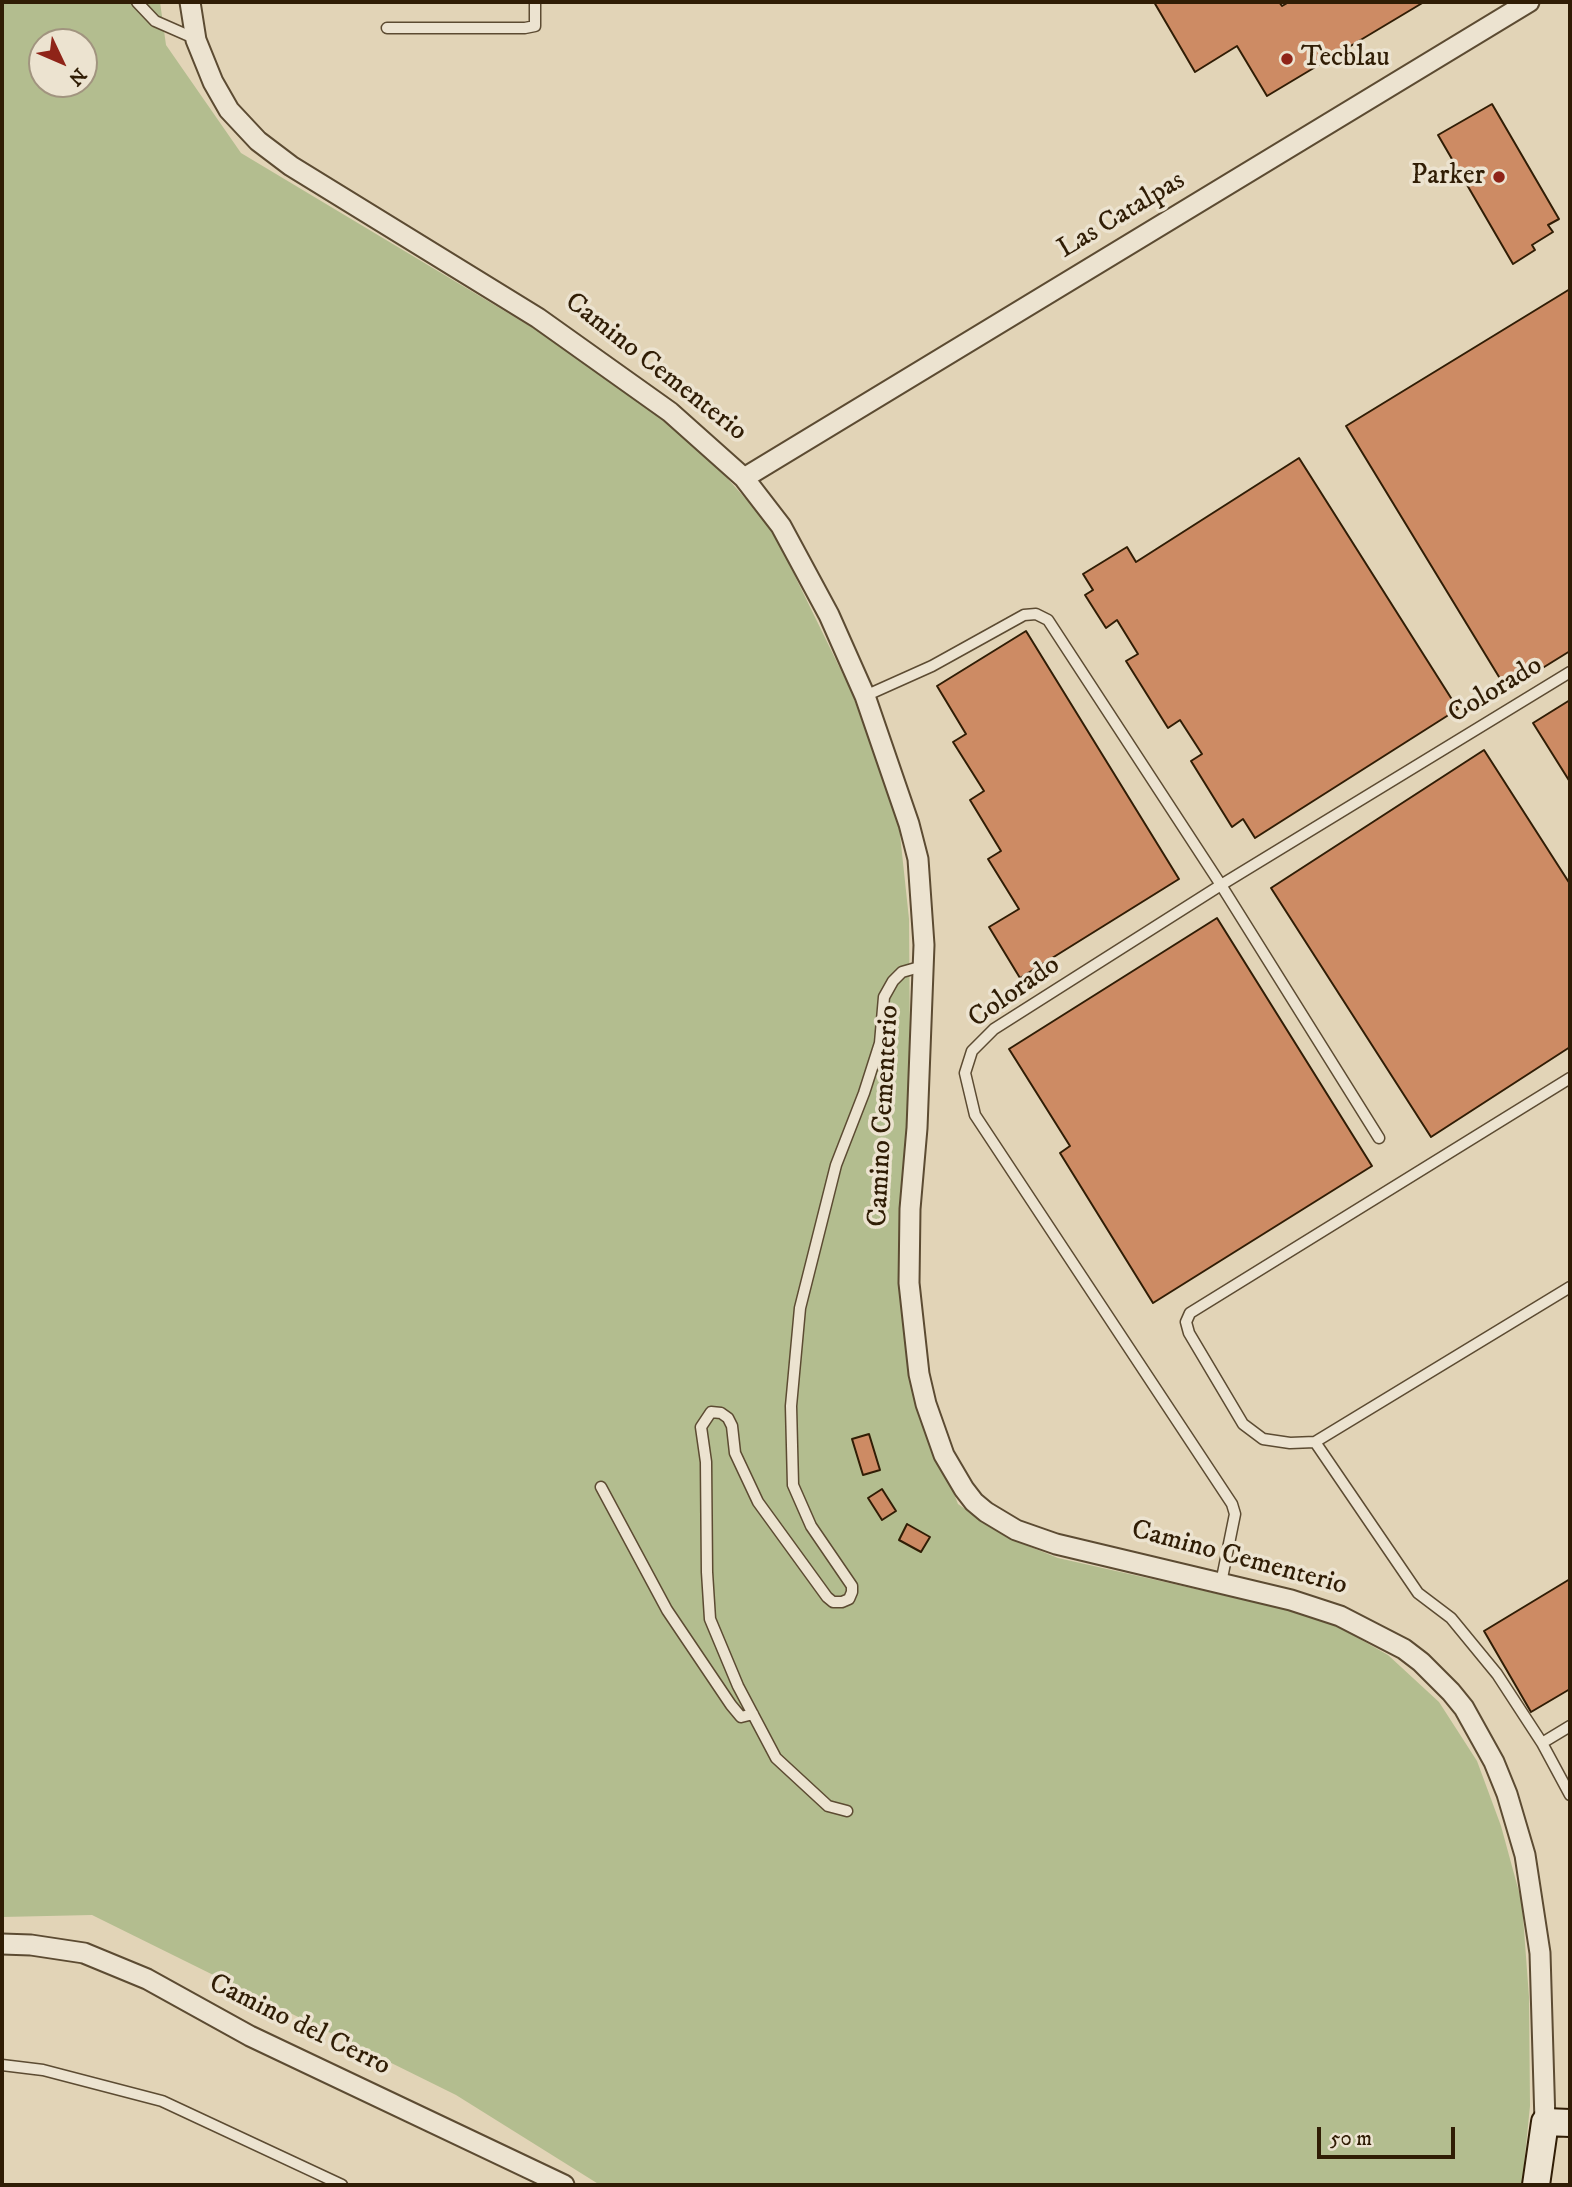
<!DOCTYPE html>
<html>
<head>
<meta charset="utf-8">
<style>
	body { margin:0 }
	#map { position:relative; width:1572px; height:2187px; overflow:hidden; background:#e2d4b7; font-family:"IM FELL DW Pica",serif }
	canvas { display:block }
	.frame { position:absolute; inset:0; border:4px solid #301d05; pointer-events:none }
	.north { position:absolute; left:28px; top:28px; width:70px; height:70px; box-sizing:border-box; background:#ece3d0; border:2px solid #a1947f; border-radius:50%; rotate:134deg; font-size:19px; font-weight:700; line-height:28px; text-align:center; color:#301d05 }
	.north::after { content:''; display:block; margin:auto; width:24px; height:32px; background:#8f2418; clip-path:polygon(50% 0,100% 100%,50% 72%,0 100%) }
	.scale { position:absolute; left:1317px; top:2127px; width:138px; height:32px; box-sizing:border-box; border:4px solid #301d05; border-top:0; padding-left:9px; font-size:21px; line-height:24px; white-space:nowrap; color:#301d05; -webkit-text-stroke:5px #ece3d0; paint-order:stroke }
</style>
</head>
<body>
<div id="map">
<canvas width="1572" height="2187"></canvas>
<div class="frame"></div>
<div class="north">N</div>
<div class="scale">50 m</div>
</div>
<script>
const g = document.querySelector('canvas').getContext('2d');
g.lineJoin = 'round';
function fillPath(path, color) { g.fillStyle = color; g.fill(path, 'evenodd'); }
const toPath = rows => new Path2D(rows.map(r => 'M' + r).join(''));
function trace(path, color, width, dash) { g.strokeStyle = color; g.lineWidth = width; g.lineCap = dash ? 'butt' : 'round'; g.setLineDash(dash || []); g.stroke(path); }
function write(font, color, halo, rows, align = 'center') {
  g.font = font + ' "IM FELL DW Pica",serif'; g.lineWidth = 7; g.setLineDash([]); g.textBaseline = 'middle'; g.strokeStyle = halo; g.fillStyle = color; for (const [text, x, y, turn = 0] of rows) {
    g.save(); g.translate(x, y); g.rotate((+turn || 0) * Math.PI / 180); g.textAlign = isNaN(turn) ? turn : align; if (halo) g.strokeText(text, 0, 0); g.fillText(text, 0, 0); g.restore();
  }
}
fillPath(toPath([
	[2,2,160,2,166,45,241,153,588,361,700,448,771,527,852,693,899,825,909,919,910,1055,899,1272,912,1388,958,1504,1006,1537,1058,1558,1321,1617,1388,1655,1439,1702,1477,1761,1501,1826,1522,1903,1529,1997,1530,2106,1522,2185,600,2185,456,2095,92,1915,2,1917],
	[42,42,84,42,84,84,42,84]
]), '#b3bd8f');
const building = toPath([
	[1154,2,1279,2,1282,6,1289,2,1424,2,1267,96,1237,46,1195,72,1154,2],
	[1492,104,1559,219,1548,225,1553,232,1532,245,1535,250,1513,264,1438,135,1492,104],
	[1570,289,1570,651,1507,690,1346,426,1570,289],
	[1299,458,1458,709,1255,838,1243,819,1232,827,1191,761,1202,754,1180,720,1168,728,1126,661,1138,654,1117,620,1106,628,1085,595,1093,590,1083,574,1127,547,1136,562,1299,458],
	[1026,631,1179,879,1020,978,989,927,1019,909,988,859,1001,851,970,800,984,791,953,742,966,734,937,686,1026,631],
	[1570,700,1570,782,1533,723,1570,700],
	[1484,750,1570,884,1570,1047,1431,1137,1271,888,1484,750],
	[1217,918,1372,1166,1153,1303,1060,1153,1070,1146,1009,1049,1217,918],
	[869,1434,880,1470,863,1475,852,1439,869,1434],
	[882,1489,896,1511,882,1520,868,1498,882,1489],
	[907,1524,930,1537,921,1552,899,1540,907,1524],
	[1570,1579,1570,1689,1531,1712,1484,1631,1570,1579]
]);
fillPath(building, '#cd8b64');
trace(building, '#301d05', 2);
const lane = toPath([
	[137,2,155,21,196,39],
	[387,28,525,28,535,26,535,2],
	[865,696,932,666,1024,615,1036,614,1048,620,1221,885,1379,1138],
	[1315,1442,1570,1287],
	[601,1487,667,1610,731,1705,741,1717,753,1714],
	[1221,1583,1235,1514,1232,1504,975,1115,965,1073,972,1051,994,1029,1221,885,1570,672],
	[1570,1726,1542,1743,1570,1795],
	[1542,1743,1497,1674,1451,1618,1418,1593,1315,1442,1290,1443,1263,1439,1243,1424,1189,1333,1186,1322,1190,1313,1570,1078],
	[847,1811,828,1806,776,1758,738,1686,710,1619,707,1572,706,1462,701,1427,711,1412,721,1413,728,1418,732,1426,735,1453,758,1502,827,1597,833,1602,842,1602,849,1599,852,1592,852,1586,811,1526,793,1485,791,1406,800,1308,836,1165,864,1093,880,1043,884,997,893,981,902,972,923,966],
	[2,2065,43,2070,162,2101,342,2185]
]);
const street = toPath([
	[190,2,196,40,213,82,229,110,258,141,291,166,538,318,670,412,744,478,781,526,829,615,865,696,909,824,918,859,924,945,917,1128,910,1209,909,1283,919,1374,926,1404,944,1455,964,1489,974,1502,986,1512,1016,1530,1056,1544,1291,1600,1340,1616,1404,1649,1421,1662,1451,1692,1464,1708,1494,1762,1507,1794,1525,1855,1540,1953,1545,2122],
	[744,478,1529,2],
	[2,1944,31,1945,84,1953,147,1979,250,2036,564,2185]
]);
const secondary = toPath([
	[1536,2185,1545,2122,1570,2123]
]);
trace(lane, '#5c4b32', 13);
trace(street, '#5c4b32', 23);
trace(secondary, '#301d05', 30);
trace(lane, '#ece3d0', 10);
trace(street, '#ece3d0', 19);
trace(secondary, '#ece3d0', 26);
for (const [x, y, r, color] of [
	[1287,59,7,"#8f2418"],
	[1499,177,7,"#8f2418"]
]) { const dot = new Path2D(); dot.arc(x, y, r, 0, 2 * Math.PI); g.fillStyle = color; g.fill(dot); trace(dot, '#ece3d0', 2.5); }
write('28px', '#301d05', '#ece3d0', [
	["Tecblau",1301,59],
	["Parker",1485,177,"right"]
], 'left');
write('28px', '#301d05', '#ece3d0', [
	["Las Catalpas",1122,216,-31],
	["Camino Cementerio",655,368,38],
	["Colorado",1496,691,-31],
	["Colorado",1015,993,-35],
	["Camino Cementerio",885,1116,-87],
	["Camino Cementerio",1239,1559,15],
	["Camino del Cerro",299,2026,26]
]);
</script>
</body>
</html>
